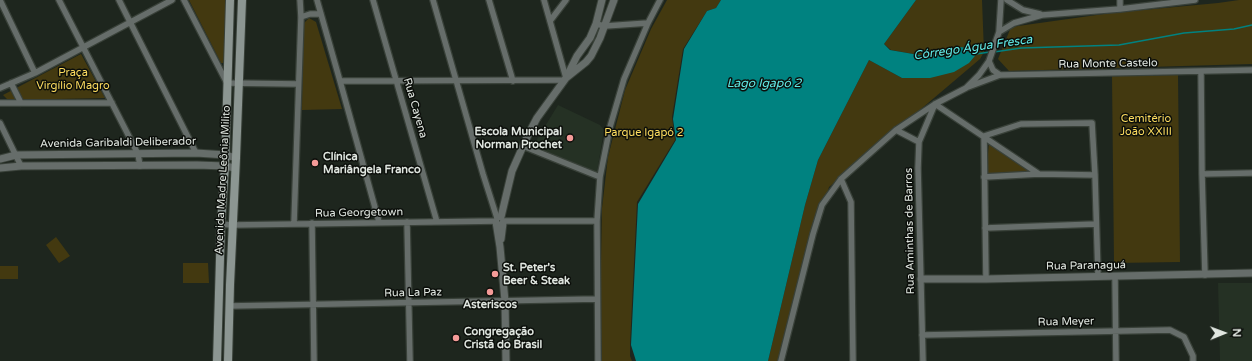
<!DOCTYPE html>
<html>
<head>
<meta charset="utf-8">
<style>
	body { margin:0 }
	#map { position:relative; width:1252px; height:361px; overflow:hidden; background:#1e261e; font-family:"Varela Round",sans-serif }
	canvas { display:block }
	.north { position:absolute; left:1204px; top:313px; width:40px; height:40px; -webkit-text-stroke:3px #0b0e0a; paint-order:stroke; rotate:89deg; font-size:11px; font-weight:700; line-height:16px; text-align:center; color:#e1e7e1 }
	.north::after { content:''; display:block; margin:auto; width:14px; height:18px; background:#e1e7e1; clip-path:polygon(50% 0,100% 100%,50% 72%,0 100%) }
</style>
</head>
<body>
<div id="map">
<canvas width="1252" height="361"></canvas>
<div class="north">N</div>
</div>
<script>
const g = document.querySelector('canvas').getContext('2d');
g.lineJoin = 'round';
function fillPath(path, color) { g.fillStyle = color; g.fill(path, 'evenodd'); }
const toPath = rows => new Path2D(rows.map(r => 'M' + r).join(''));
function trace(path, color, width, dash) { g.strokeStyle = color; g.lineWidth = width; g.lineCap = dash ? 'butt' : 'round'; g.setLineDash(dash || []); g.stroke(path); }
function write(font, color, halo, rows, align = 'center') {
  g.font = font + ' "Varela Round",sans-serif'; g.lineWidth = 3; g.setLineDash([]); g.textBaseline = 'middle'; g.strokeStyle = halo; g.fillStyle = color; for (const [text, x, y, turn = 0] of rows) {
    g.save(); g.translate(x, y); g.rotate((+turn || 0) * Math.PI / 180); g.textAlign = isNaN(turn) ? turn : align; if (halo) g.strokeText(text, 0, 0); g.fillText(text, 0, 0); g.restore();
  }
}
fillPath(toPath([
	[558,105,600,125,604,130,597,172,533,146],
	[1218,283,1252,283,1252,361,1220,361]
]), '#253124');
fillPath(toPath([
	[189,0,227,0,225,63,221,63],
	[667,0,721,0,716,8,707,11,683,49,672,117,675,140,637,202,630,345,630,356,632,361,602,361,600,312,602,208,608,157,625,90,651,29],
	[916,0,982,0,984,52,980,59,829,187,779,361,768,361,805,205,818,160,869,60,902,78,961,47,925,56,891,50,884,44],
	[1239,0,1252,0,1252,64,1009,71,998,59,1011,27,1111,13,1218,3],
	[309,18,316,22,342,109,302,110,303,24],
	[81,54,105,98,8,100,3,95],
	[1178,75,1180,262,1114,263,1112,76],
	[989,142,1033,172,986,176],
	[56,237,70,256,59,263,46,245],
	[183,263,208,263,209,283,183,283],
	[0,266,18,266,18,279,0,279]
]), '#433910');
fillPath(toPath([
	[721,0,916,0,884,44,890,50,925,56,961,47,979,51,969,63,954,72,930,78,902,78,869,60,818,160,805,205,768,361,636,361,631,345,638,204,676,140,673,119,684,49,707,11,716,8]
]), '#008280');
trace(toPath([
	[994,52,1021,48,1119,45,1184,33,1234,29,1252,25],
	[976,54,990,52]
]), '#008280', 1.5);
const minor = toPath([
	[0,0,35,73],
	[59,0,138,154,140,166],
	[119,0,196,153],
	[184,0,227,83,298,84],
	[317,0,340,81,379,222],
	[373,0,437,222],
	[433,0,483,174,497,218],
	[489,0,513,81],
	[544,0,566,78],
	[1007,0,1023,10,1040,14],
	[1120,9,1120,0],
	[301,17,310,14,321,14],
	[550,21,566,0],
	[596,24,605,26,648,23],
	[999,32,1014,23,1042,15,1120,9,1195,0],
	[989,61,993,70,1000,75],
	[1201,72,1202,174,1205,275],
	[340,81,564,80],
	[11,83,21,103],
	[968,87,1000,75,1252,70],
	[0,88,35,73,172,0],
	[0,103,112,103],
	[935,104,1039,174],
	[0,123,21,166],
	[896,130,919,142],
	[984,136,1021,124,1092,123,1095,175,1098,276],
	[984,136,986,279],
	[523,146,600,177],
	[1202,174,1252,173],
	[984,177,1039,174,1095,175],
	[841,179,851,202,853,361],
	[504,221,597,221],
	[407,222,410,361],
	[294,223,301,17,300,0],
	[312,223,314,361],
	[221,224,232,225,496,221],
	[985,228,1096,224],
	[1115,276,1116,361],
	[229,306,597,299],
	[922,335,1170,330,1184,337,1193,356,1193,361],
	[598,361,597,221,600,177,610,127,624,79,648,23,660,0],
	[781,361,813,234,822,205,841,179,896,130,935,104,966,88,979,75,989,61,999,32,1001,0],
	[923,361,918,168,919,142,935,104]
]);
const tertiary = toPath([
	[567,76,577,56,590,38,596,24,602,0],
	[0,159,16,155,196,153,226,155,236,158],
	[0,168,21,166,197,165,225,166,235,168],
	[501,217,512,171,528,135,537,118,566,78,586,62,591,56,600,38,614,0],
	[496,222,500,247,505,301,506,361],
	[501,239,503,223],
	[921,279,986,279,1252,273]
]);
const secondary = toPath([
	[217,361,221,224,225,166,230,0],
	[228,361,230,285,236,158,242,0]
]);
trace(minor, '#394139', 8);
trace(tertiary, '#394139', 9);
trace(secondary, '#394139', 10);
trace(minor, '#666d6a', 5.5);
trace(tertiary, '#666d6a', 7);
trace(secondary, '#8c9692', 8);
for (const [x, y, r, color] of [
	[570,138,4,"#f59b98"],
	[315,163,4,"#f59b98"],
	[495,274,4,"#f59b98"],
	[490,292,4,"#f59b98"],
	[456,338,4,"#f59b98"]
]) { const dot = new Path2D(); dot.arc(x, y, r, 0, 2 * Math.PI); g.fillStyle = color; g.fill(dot); trace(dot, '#0b0e0a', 1.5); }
write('11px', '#e1e7e1', '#0b0e0a', [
	["Rua Monte Castelo",1108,64,-1],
	["Rua Cayena",415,108,74],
	["Avenida Garibaldi Deliberador",118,143,-1],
	["Avenida Madre Leônia Milito",223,180,-87],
	["Rua Georgetown",359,213,-1],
	["Rua Aminthas de Barros",910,231,-91],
	["Rua Paranaguá",1086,266,-1],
	["Rua La Paz",413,293,-1],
	["Rua Meyer",1066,322,-1]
]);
write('11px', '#fedd5f', '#0b0e0a', [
	["Praça",73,73],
	["Virgílio Magro",73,86],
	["Cemitério",1146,119],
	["João XXIII",1146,132],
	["Parque Igapó 2",644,133]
]);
write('bold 11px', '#e1e7e1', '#0b0e0a', [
	["Escola Municipal",562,132,"right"],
	["Norman Prochet",562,145,"right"],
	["Clínica",323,157],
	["Mariângela Franco",323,170],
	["St. Peter's",503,268],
	["Beer & Steak",503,281],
	["Asteriscos",490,305,"center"],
	["Congregação",464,332],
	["Cristã do Brasil",464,345]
], 'left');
write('italic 12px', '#61e9e5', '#0b0e0a', [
	["Córrego Água Fresca",973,48,-8],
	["Lago Igapó 2",764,84]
]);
</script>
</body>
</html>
